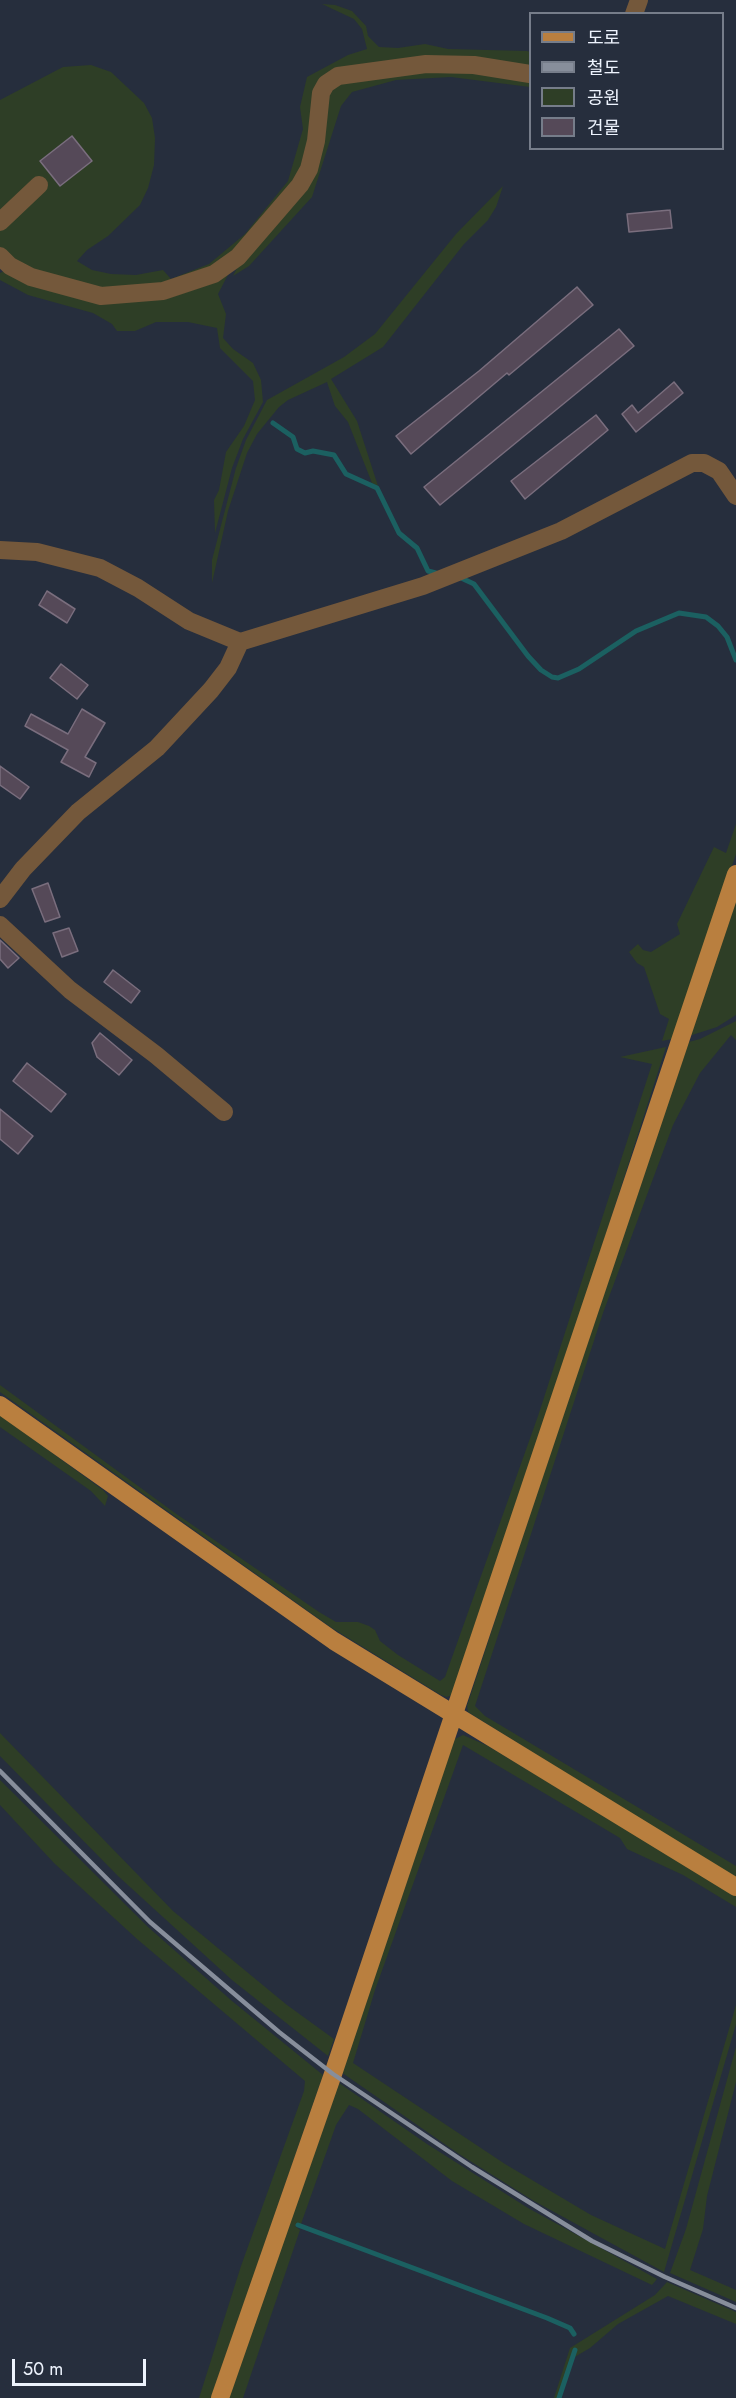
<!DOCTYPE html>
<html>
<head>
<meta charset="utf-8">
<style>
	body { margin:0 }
	#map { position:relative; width:736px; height:2398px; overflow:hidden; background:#262e3d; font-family:Jost,"Noto Sans KR",sans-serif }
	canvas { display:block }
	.legend { position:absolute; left:529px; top:12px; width:195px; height:138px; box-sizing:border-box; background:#262e3d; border:2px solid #767d8a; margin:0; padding:8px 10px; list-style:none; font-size:18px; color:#edf3fd }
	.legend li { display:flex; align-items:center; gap:12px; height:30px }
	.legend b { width:30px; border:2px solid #767d8a }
	.scale { position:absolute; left:12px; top:2359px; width:134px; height:27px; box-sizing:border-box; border:3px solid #edf3fd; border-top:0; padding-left:8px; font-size:18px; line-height:21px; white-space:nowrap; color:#edf3fd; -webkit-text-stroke:4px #262e3d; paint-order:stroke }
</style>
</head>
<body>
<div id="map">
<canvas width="736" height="2398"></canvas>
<ul class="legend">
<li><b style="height:8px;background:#b97f3f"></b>도로</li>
<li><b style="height:8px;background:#878e9b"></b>철도</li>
<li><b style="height:16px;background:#2e3e26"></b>공원</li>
<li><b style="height:16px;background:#554958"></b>건물</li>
</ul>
<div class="scale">50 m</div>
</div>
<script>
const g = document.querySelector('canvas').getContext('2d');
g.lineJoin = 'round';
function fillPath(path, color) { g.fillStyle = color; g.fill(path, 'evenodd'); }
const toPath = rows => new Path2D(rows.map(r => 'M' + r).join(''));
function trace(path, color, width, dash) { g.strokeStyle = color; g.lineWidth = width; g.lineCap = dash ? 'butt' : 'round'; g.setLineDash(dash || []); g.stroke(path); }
fillPath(toPath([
	[322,4,335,5,352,11,366,26,368,36,379,47,398,48,425,44,448,49,527,51,530,52,530,70,337,73,306,164,272,213,213,269,177,282,115,289,80,284,25,267,0,247,0,229,48,184,42,177,0,217,0,100,63,67,91,65,111,72,144,103,152,118,155,138,154,165,148,188,140,205,108,236,87,250,77,261,92,270,111,274,136,275,163,270,171,279,209,264,245,234,288,181,303,129,300,107,307,77,348,55,367,49,362,29,354,19],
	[423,68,530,78,530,87,451,77,396,80,352,92,341,106,312,197,249,266,233,276,240,262,302,190,328,93,347,79],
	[503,186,496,207,488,220,464,244,383,347,331,379,357,421,378,486,372,483,348,422,335,406,327,382,288,400,279,407,257,434,247,453,228,511,212,583,212,560,236,468,246,440,267,400,344,357,375,334,456,234],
	[232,267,218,294,226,314,223,338,233,349,253,363,261,380,263,402,243,439,232,468,215,533,214,500,219,490,226,452,244,426,255,400,253,381,220,348,217,328,188,322,156,322,135,331,117,331,112,324,93,313,28,295,0,280,0,273,8,269,62,294,88,301],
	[736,824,736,854,679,1020,672,1039,662,1041,669,1019,660,1014,644,967,637,963,629,952,638,944,643,950,651,952,680,934,677,924,714,847,726,853],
	[736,890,736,1015,717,1027,689,1036],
	[736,1021,736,1040,731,1035,700,1073,673,1125,603,1313,475,1706,485,1716,736,1866,736,1879,468,1712,467,1706,685,1043,700,1039],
	[666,1047,575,1330,452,1695,447,1697,441,1695,332,1628,0,1392,0,1385,175,1513,319,1612,336,1622,358,1622,369,1626,375,1630,380,1641,398,1655,440,1681,445,1677,538,1416,652,1064,620,1057],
	[0,1415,103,1490,108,1496,105,1506,91,1491,0,1427],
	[0,1733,173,1911,287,2005,334,2039,328,2056,232,1980,118,1876,0,1756],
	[463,1735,488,1746,736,1895,736,1907,683,1875,627,1849,620,1838,463,1745,375,1990,353,2063,505,2164,591,2215,665,2249,736,2005,736,2024,664,2272,534,2201,459,2154,341,2072,403,1885,455,1739],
	[0,1780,148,1927,232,2001,323,2075,211,2398,199,2398,241,2266,304,2091,305,2081,137,1939,54,1863,0,1805],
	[736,2047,736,2082,707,2196,703,2229,690,2270,736,2290,736,2302,670,2273,686,2229],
	[339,2083,427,2144,528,2208,657,2279,652,2285,524,2224,452,2181,358,2109,349,2105,336,2125,301,2224,295,2226,300,2230,243,2398,228,2398],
	[667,2282,736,2312,736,2324,668,2296,618,2324,590,2348,573,2358,576,2351,574,2350,559,2398,554,2398,570,2348,655,2295]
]), '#2e3e26');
trace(toPath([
	[273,423,293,437,297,449,305,453,313,451,334,455,346,474,377,488,399,533,417,548,428,571,436,573],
	[459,577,474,584,528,656,541,670,552,677,558,678,579,669,636,631,679,613,706,617,718,626,727,637,736,660],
	[298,2225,547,2318,570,2328,574,2334],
	[559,2398,575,2350]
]), '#1b6061', 5);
const building = toPath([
	[72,136,92,161,60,186,40,161,72,136],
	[670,210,672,228,629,232,627,214,670,210],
	[577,287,593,305,509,375,507,373,411,454,396,436,479,371,577,287],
	[619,329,634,346,440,505,424,487,619,329],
	[674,382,683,393,636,432,622,414,632,405,638,413,674,382],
	[596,415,608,430,525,499,511,481,596,415],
	[47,591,75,609,67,623,39,605,47,591],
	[61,664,88,685,77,699,50,678,61,664],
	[82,709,105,723,85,757,96,763,89,777,61,762,68,750,25,726,31,714,68,734,82,709],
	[0,766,29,787,20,799,0,785,0,766],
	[48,883,60,917,45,922,32,889,48,883],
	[69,928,78,951,62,957,53,933,69,928],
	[0,940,19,958,8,968,0,959,0,940],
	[113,970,140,991,131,1003,104,982,113,970],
	[100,1033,132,1060,119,1075,97,1057,92,1043,100,1033],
	[27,1063,66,1094,51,1112,13,1081,27,1063],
	[0,1109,33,1136,18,1154,0,1139,0,1109]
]);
fillPath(building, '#554958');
trace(building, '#7a6e7e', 1.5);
trace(toPath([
	[634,14,639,0],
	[0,222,39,185],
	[0,256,10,266,31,277,101,296,163,291,214,274,238,257,300,185,309,169,316,141,321,93,326,84,338,76,426,64,474,65,530,74],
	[0,550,37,552,100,568,138,588,189,621,240,642,423,586,561,531,692,463,704,463,719,471,736,496],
	[0,899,23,869,78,812,157,748,211,690,228,668,240,642],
	[0,925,70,990,156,1055,224,1112]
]), '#74583b', 18);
trace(toPath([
	[0,1405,334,1641,736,1887],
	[220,2398,333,2074,736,874]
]), '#b97f3f', 18);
trace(toPath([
	[0,1771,150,1922,279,2032,333,2074,472,2167,592,2241,665,2277,736,2308]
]), '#878e9b', 4.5);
</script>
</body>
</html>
